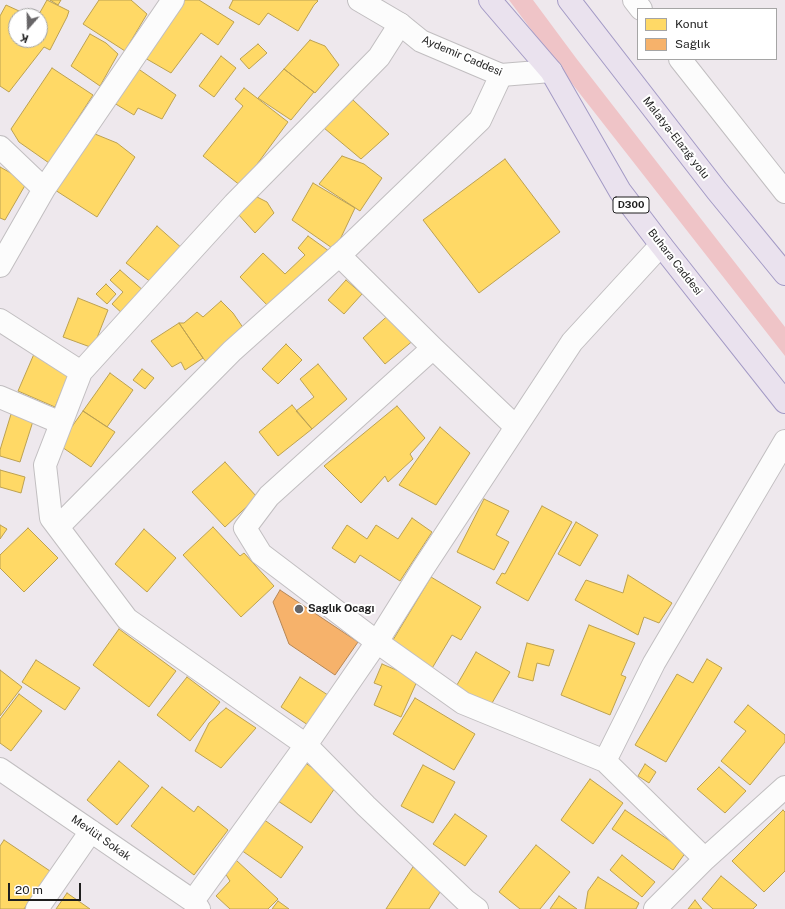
<!DOCTYPE html>
<html>
<head>
<meta charset="utf-8">
<style>
	body { margin:0 }
	#map { position:relative; width:785px; height:909px; overflow:hidden; background:#eee8ed; font-family:"Public Sans",sans-serif }
	canvas { display:block }
	.legend { position:absolute; left:637px; top:8px; width:140px; height:52px; box-sizing:border-box; background:#fff; border:1px solid #a5a5a5; margin:0; padding:5px 7px; list-style:none; font-size:12px; color:#1f1f1f }
	.legend li { display:flex; align-items:center; gap:8px; height:20px }
	.legend b { width:20px; border:1px solid #a5a5a5 }
	.north { position:absolute; left:8px; top:8px; width:40px; height:40px; box-sizing:border-box; background:#fff; border:1px solid #a5a5a5; border-radius:50%; rotate:200deg; font-size:11px; font-weight:700; line-height:16px; text-align:center; color:#1f1f1f }
	.north::after { content:''; display:block; margin:auto; width:14px; height:18px; background:#676567; clip-path:polygon(50% 0,100% 100%,50% 72%,0 100%) }
	.scale { position:absolute; left:8px; top:883px; width:73px; height:18px; box-sizing:border-box; border:2px solid #1f1f1f; border-top:0; padding-left:5px; font-size:12px; line-height:14px; white-space:nowrap; color:#1f1f1f; -webkit-text-stroke:3px #fff; paint-order:stroke }
</style>
</head>
<body>
<div id="map">
<canvas width="785" height="909"></canvas>
<ul class="legend">
<li><b style="height:11px;background:#ffd966"></b>Konut</li>
<li><b style="height:11px;background:#f6b26b"></b>Sağlık</li>
</ul>
<div class="north">K</div>
<div class="scale">20 m</div>
</div>
<script>
const g = document.querySelector('canvas').getContext('2d');
g.lineJoin = 'round';
function fillPath(path, color) { g.fillStyle = color; g.fill(path, 'evenodd'); }
const toPath = rows => new Path2D(rows.map(r => 'M' + r).join(''));
function trace(path, color, width, dash) { g.strokeStyle = color; g.lineWidth = width; g.lineCap = dash ? 'butt' : 'round'; g.setLineDash(dash || []); g.stroke(path); }
function write(font, color, halo, rows, align = 'center') {
  g.font = font + ' "Public Sans",sans-serif'; g.lineWidth = 4; g.setLineDash([]); g.textBaseline = 'middle'; g.strokeStyle = halo; g.fillStyle = color; for (const [text, x, y, turn = 0] of rows) {
    g.save(); g.translate(x, y); g.rotate((+turn || 0) * Math.PI / 180); g.textAlign = isNaN(turn) ? turn : align; if (halo) g.strokeText(text, 0, 0); g.fillText(text, 0, 0); g.restore();
  }
}
fillPath(toPath([
	[509,0,533,0,576,58,785,327,785,356,559,67]
]), '#efc4c7');
const homes = toPath([
	[47,0,69,11,67,17,50,50,44,47,9,92,0,86,0,16,6,5,30,16,16,16,16,40,40,40,40,16,38,16,47,0],
	[50,0,61,0,58,5,50,0],
	[99,0,131,0,147,14,125,51,83,24,99,0],
	[181,0,199,0,234,22,218,45,201,33,171,73,145,58,181,0],
	[233,0,317,0,318,1,314,5,298,31,268,13,259,25,229,8,233,0],
	[90,34,106,43,118,54,100,86,71,66,90,34],
	[310,40,325,46,339,65,315,93,284,69,310,40],
	[258,44,267,53,249,69,240,59,258,44],
	[221,56,236,68,214,97,199,86,221,56],
	[52,68,93,95,49,163,19,142,11,129,52,68],
	[137,68,176,95,162,119,138,108,134,115,114,103,137,68],
	[284,69,314,92,291,120,258,98,284,69],
	[244,88,288,122,241,186,203,156,243,106,235,99,244,88],
	[353,100,389,134,361,159,324,128,353,100],
	[95,134,117,143,135,157,97,217,55,190,95,134],
	[342,156,364,164,382,178,360,211,319,184,342,156],
	[505,159,560,232,479,293,423,220,505,159],
	[0,167,27,182,5,220,0,218,0,167],
	[313,183,355,208,335,250,292,220,313,183],
	[255,196,267,202,274,213,255,233,238,214,255,196],
	[157,226,184,250,152,283,126,263,157,226],
	[308,236,333,254,268,306,240,277,263,253,285,274,305,255,298,248,308,236],
	[120,270,145,292,124,315,112,304,123,292,110,280,120,270],
	[346,280,362,294,344,314,328,300,346,280],
	[106,284,116,294,107,304,96,294,106,284],
	[78,298,108,310,93,348,63,337,78,298],
	[221,301,233,313,246,332,207,363,203,358,179,323,184,323,197,312,203,317,221,301],
	[394,310,415,339,385,364,363,338,394,310],
	[179,323,203,358,185,370,181,362,172,367,151,341,179,323],
	[286,344,302,360,278,384,262,369,286,344],
	[34,354,71,370,55,407,18,391,34,354],
	[318,364,347,399,312,429,296,411,314,397,300,379,318,364],
	[142,369,154,378,145,389,133,380,142,369],
	[110,373,133,390,107,427,83,411,110,373],
	[292,405,312,429,278,456,259,432,292,405],
	[397,406,425,438,410,454,413,459,388,482,385,476,361,503,324,466,397,406],
	[12,411,34,418,20,462,0,456,0,450,12,411],
	[83,411,115,432,91,467,59,445,83,411],
	[440,427,470,453,436,505,399,485,440,427],
	[225,462,257,497,225,527,192,492,225,462],
	[0,470,25,477,21,493,0,487,0,470],
	[484,499,509,511,496,535,509,542,494,570,457,552,484,499],
	[542,506,572,522,528,601,496,583,502,573,505,574,542,506],
	[412,518,432,532,400,581,360,555,355,563,332,548,347,525,367,539,376,525,398,539,412,518],
	[576,522,598,535,580,566,558,554,576,522],
	[0,525,7,529,0,539,0,525],
	[213,527,240,556,244,553,274,586,241,617,183,555,213,527],
	[28,528,58,558,24,592,0,568,0,555,28,528],
	[144,529,176,558,147,592,115,564,144,529],
	[628,575,672,603,659,623,644,617,638,635,575,600,586,580,623,593,628,575],
	[431,577,481,607,461,640,452,635,431,670,390,645,431,577],
	[589,625,635,643,621,675,626,677,610,715,561,695,589,625],
	[119,629,176,671,149,707,93,665,119,629],
	[527,643,554,650,549,666,537,663,533,681,518,677,527,643],
	[476,652,510,672,488,710,454,690,476,652],
	[707,659,722,668,666,762,635,745,677,674,693,683,707,659],
	[36,660,80,688,65,710,22,682,36,660],
	[382,664,418,679,401,717,374,705,382,686,374,683,382,664],
	[0,670,22,687,0,716,0,670],
	[187,677,220,702,190,741,157,715,187,677],
	[300,677,331,697,311,727,281,707,300,677],
	[19,694,42,711,11,751,0,743,0,719,19,694],
	[415,698,475,734,454,770,393,734,415,698],
	[748,705,785,735,785,742,750,785,721,761,746,731,734,722,748,705],
	[226,708,256,728,221,768,195,751,209,723,226,708],
	[119,761,149,786,117,825,87,800,119,761],
	[304,762,337,785,311,823,278,801,304,762],
	[645,764,656,772,649,783,638,776,645,764],
	[423,765,455,782,433,823,401,806,423,765],
	[719,767,746,791,725,813,697,789,719,767],
	[590,779,623,803,593,844,561,820,590,779],
	[162,787,194,812,198,806,228,830,194,875,131,826,162,787],
	[625,810,686,852,673,870,612,829,625,810],
	[783,810,785,812,785,871,764,892,732,861,783,810],
	[455,814,487,836,465,866,433,844,455,814],
	[263,819,303,847,281,878,241,850,263,819],
	[4,840,50,871,24,909,0,909,0,846,4,840],
	[536,845,570,872,540,909,520,909,499,892,536,845],
	[622,855,655,882,642,897,610,870,622,855],
	[236,860,278,899,268,909,230,909,216,896,230,881,225,873,236,860],
	[413,867,444,886,429,909,386,909,413,867],
	[721,876,757,905,753,909,713,909,702,899,721,876],
	[598,877,639,903,636,909,585,909,588,891,598,877],
	[67,893,90,909,56,909,67,893],
	[559,896,577,909,550,909,559,896],
	[695,900,702,909,688,909,695,900],
	[278,901,289,909,272,909,278,901]
]);
fillPath(homes, '#ffd966');
trace(homes, '#bca151', 1);
const health = toPath([
	[280,590,358,642,335,675,289,644,273,602,280,590]
]);
fillPath(health, '#f6b26b');
trace(health, '#b68654', 1);
const minor = toPath([
	[634,0,641,9],
	[400,24,379,57,234,204,81,372,45,465,51,518,127,619,306,745,366,806,465,900,477,909],
	[680,59,785,192],
	[0,147,44,189,0,266],
	[44,189,173,0],
	[339,255,433,348,516,427],
	[0,320,81,372],
	[433,348,269,496,245,528,261,554,377,642,463,703,605,761],
	[0,397,61,423],
	[58,527,232,351,345,250,480,120,501,75],
	[0,769,193,901,199,909],
	[705,859,605,761,654,663,785,441],
	[193,901,306,745,377,642,422,570,572,342,661,245],
	[37,909,91,831],
	[655,909,705,859,785,787]
]);
const tertiary = toPath([
	[359,0,400,24,421,41,501,75,551,71]
]);
const trunk = toPath([
	[490,0,551,71,620,191,661,245,785,402],
	[569,0,717,191,785,274]
]);
trace(minor, '#c1bec0', 24);
trace(tertiary, '#c1bec0', 24);
trace(trunk, '#a39ac5', 24);
trace(minor, '#fcfcfc', 22);
trace(tertiary, '#fcfcfc', 22);
trace(trunk, '#eae2ee', 22);
for (const [x, y, r, color] of [
	[299,609,5,"#676567"]
]) { const dot = new Path2D(); dot.arc(x, y, r, 0, 2 * Math.PI); g.fillStyle = color; g.fill(dot); trace(dot, '#fff', 1.5); }
for (const [x, y, w] of [
	[631,205,36]
]) { const box = new Path2D(); box.roundRect(x - w / 2, y - 8, w, 16, 3); g.fillStyle = '#fff'; g.fill(box); trace(box, '#1f1f1f', 1); }
write('bold 10px', '#1f1f1f', null, [
	["D300",631,205]
]);
write('11px', '#1f1f1f', '#fff', [
	["Aydemir Caddesi",462,56,23],
	["Malatya-Elazığ yolu",676,138,52],
	["Buhara Caddesi",675,262,52],
	["Mevlüt Sokak",101,838,35]
]);
write('bold 11px', '#1f1f1f', '#fff', [
	["Saglık Ocagı",308,609]
], 'left');
</script>
</body>
</html>
